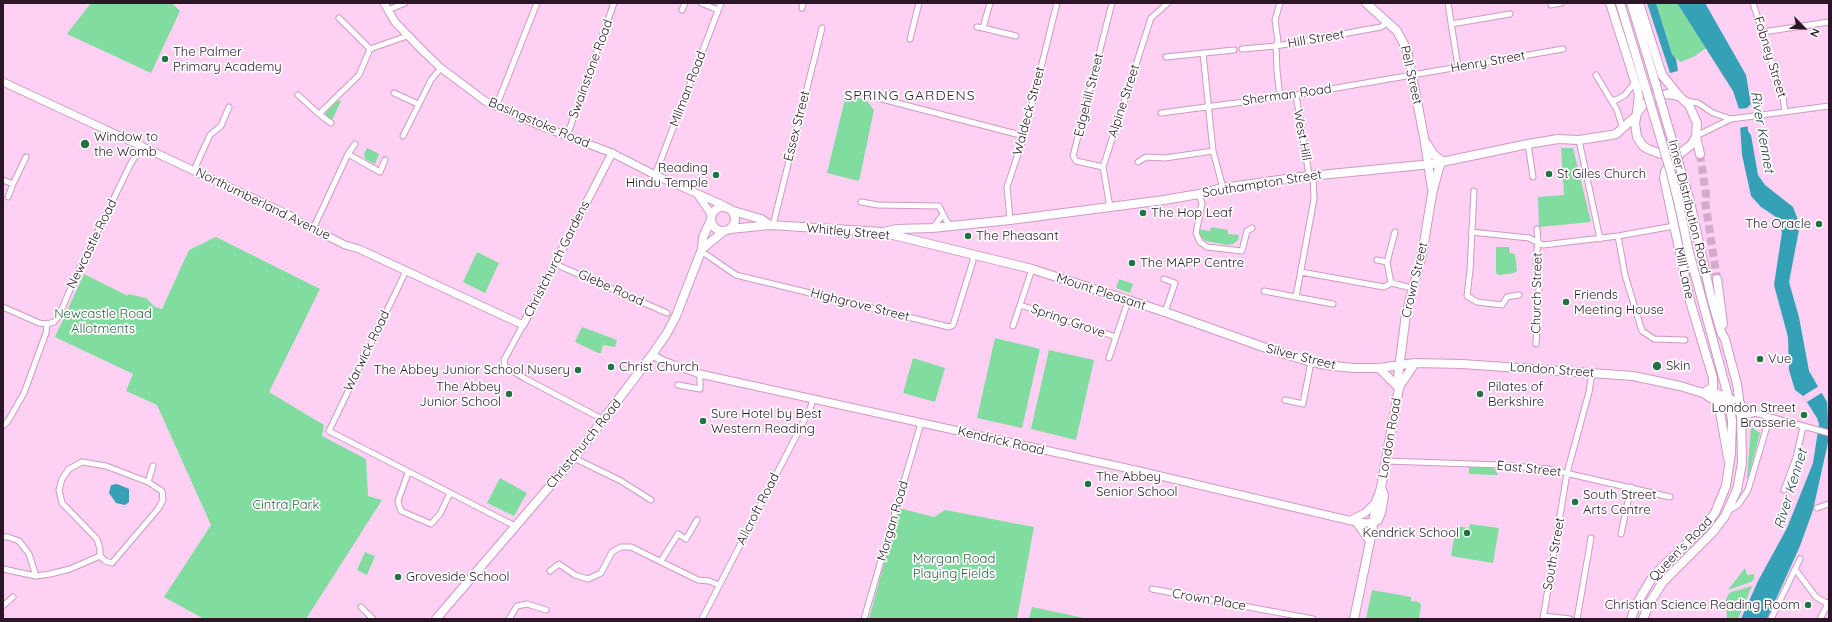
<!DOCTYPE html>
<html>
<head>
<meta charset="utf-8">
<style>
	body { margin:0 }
	#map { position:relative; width:1832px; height:622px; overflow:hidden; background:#fed0f4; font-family:Quicksand,sans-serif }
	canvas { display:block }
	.frame { position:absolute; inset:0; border:4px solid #2a1627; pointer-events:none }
	.north { position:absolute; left:1784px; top:8px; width:40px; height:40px; -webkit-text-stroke:3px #fff; paint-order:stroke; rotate:114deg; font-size:11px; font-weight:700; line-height:16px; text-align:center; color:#2a1627 }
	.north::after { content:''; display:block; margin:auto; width:14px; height:18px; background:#2a1627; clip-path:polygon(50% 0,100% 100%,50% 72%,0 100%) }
</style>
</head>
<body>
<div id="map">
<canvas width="1832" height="622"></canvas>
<div class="frame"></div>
<div class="north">N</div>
</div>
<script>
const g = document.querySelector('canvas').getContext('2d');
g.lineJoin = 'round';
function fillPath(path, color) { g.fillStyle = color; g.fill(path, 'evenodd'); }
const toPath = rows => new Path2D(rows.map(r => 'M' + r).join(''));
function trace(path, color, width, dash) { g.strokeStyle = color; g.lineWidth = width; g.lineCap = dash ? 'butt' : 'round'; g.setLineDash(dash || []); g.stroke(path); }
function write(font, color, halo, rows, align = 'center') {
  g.font = font + ' Quicksand,sans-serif'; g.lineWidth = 3.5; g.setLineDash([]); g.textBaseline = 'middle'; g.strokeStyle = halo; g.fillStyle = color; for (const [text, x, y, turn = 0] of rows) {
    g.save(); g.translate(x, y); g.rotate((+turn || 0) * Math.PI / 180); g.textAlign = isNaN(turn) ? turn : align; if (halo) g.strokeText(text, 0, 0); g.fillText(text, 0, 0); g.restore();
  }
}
fillPath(toPath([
	[91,3,172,3,180,11,151,73,67,34],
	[1656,3,1677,3,1706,48,1695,56,1681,62,1673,56],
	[846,95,866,100,874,110,859,181,827,173],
	[338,100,341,101,332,120,326,117,326,112],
	[367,148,379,154,375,164,365,159,364,154],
	[1561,148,1573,148,1591,222,1539,227,1538,197,1564,195],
	[1211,227,1228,230,1228,234,1239,235,1238,240,1233,244,1227,245,1206,241,1201,238,1198,234,1198,229,1210,231],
	[216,237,320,289,269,392,324,425,322,436,366,459,368,496,382,500,306,619,204,619,164,597,211,525,157,405,126,391,133,374,55,337,84,274,128,296,128,294,146,298,155,307,162,309,189,250],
	[1496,247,1509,247,1510,253,1515,254,1517,271,1514,273,1499,275,1496,273],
	[477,252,499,263,485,293,463,282],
	[1119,279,1133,284,1130,293,1116,288],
	[582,327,617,340,615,347,603,345,601,353,598,353,575,342],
	[995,338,1040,349,1022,428,977,418],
	[1049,350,1094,360,1076,440,1031,429],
	[913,358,945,368,935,402,903,393],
	[1751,427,1760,433,1748,478,1747,478],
	[1469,467,1491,468,1495,469,1498,475,1469,474],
	[500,478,527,493,514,516,487,503],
	[899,508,934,517,945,510,1034,527,1017,619,869,619],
	[1470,524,1499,528,1493,563,1451,556,1456,526,1469,528],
	[365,552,375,556,367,575,357,570],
	[1745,568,1747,575,1754,574,1754,579,1751,582,1728,590],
	[1752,586,1738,619,1727,619,1726,599,1728,595,1731,592],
	[1372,590,1411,597,1411,601,1419,602,1421,605,1419,619,1366,619],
	[1032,607,1089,619,1029,619]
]), '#81dc9f');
fillPath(toPath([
	[1647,3,1656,3,1672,54,1676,59,1678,71,1670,73],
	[1677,3,1705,3,1746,75,1751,104,1747,108,1748,131,1751,135,1758,175,1765,185,1793,207,1798,220,1799,230,1789,282,1799,317,1809,371,1827,402,1829,438,1813,510,1800,546,1767,619,1741,619,1758,581,1787,528,1813,463,1819,424,1817,418,1803,396,1795,390,1789,370,1788,337,1774,285,1782,232,1776,217,1761,207,1751,196,1742,155,1739,109,1733,91],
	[117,484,129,489,129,502,125,505,116,503,109,493,111,485]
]), '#35a1b6');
fillPath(toPath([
	[1749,108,1750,126,1738,128,1736,109],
	[1819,386,1823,392,1807,402,1803,396]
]), '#fed0f4');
trace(toPath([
	[1700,154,1706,194,1705,201,1717,279]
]), '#d4abcb', 8, [8, 4]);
const minor = toPath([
	[701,3,718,10],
	[990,3,983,28,1016,36],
	[1280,3,1275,20,1278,41,1276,46,1277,71,1280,97],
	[1448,3,1458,67],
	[1753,3,1783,98,1785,112],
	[1551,5,1561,3],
	[802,8,803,3],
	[388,10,405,3],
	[682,10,685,3],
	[339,18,370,49,407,36],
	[1451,24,1510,14],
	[977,27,983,28],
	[1763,32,1829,22],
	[910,39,919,3],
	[1242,49,1276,46,1381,27,1388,22],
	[1203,53,1213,151,1223,188],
	[1166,57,1234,50],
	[1596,75,1617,110,1623,129],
	[394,93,418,104],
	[298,95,319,114],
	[1296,95,1309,175],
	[878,98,1024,136],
	[1611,100,1616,100,1625,95,1635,82],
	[1687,101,1698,103,1713,113,1731,119,1829,106],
	[496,107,537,3],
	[1161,113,1296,95,1563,49],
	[331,123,319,114,359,75,370,49],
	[403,136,431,80,441,68],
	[567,136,614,3],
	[1696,136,1731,119],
	[1579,140,1600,239],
	[1528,144,1533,177],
	[348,154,380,172,385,160],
	[1138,162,1146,157,1165,158,1213,151],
	[1103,167,1076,161,1073,156,1112,3],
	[194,170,210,135,221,126,229,107],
	[655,175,721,3],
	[3,180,13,184,26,157],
	[1474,191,1470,270,1467,296,1477,302,1502,305,1507,297,1519,295],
	[1199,194,1202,204,1196,233,1200,242,1207,247,1242,251,1247,231,1252,228],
	[8,197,13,184],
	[861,202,878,205,939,206,946,220,951,226],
	[1110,207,1103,167,1151,18,1168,3],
	[1010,220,1007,187,1024,136,1057,3],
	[773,225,822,28],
	[933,228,943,214],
	[313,229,348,154,355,144],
	[1471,232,1529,238,1543,245,1618,236,1674,226],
	[1618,236,1625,275,1642,331,1654,339,1685,340],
	[701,251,736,275,949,327,953,325,973,261,972,253],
	[1377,260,1387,262],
	[555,264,667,313],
	[406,271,329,431,515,526],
	[1301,272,1384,287,1391,283,1412,288],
	[1164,279,1175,283,1165,312],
	[1391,283,1387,262,1395,232],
	[1264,291,1333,304],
	[1296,297,1314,199,1313,175],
	[1020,305,1116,337],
	[3,307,39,323,47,324],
	[47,324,54,322,59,316,74,280,130,165,142,145],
	[523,325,504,360,505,366,524,378,604,420],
	[1013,326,1032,269],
	[1536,344,1539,289,1536,259,1538,242,1537,229],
	[1109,358,1128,301],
	[678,385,700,389,700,374],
	[1285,400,1303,404,1311,362],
	[1740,403,1755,413],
	[1741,413,1750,415,1755,413,1829,433],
	[3,426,8,421,24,393,46,333,47,324],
	[574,458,621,481,651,500],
	[1386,461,1501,465,1548,469,1670,497],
	[82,462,106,466,148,482,162,491,163,500,158,509,112,563,105,561,100,556,100,549,97,539,62,503,59,490,62,479,69,469,82,462],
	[408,473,398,501,401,511,431,524,440,514,450,493],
	[148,482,153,466],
	[1784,490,1796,458,1803,427],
	[1817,508,1829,504],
	[1728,511,1738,505,1748,490,1767,426,1773,419],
	[1621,534,1631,487],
	[3,537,8,537,19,541,29,554,36,576],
	[661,561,678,534,686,539,697,520],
	[3,569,36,576,50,574,70,569,100,556],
	[1795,569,1816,597,1828,604],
	[550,571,559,564,575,575,588,579,601,573,612,552,621,547,631,547,698,580,709,581,719,585],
	[1152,589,1313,619],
	[4,605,13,597],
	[361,607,373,619],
	[1543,616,1570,619],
	[509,619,517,606,527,604,546,610],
	[702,619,810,409,813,399],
	[864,619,921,423],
	[1543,619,1567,473,1589,392,1592,373],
	[1577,619,1591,538],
	[1771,619,1800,559],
	[1820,619,1829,602]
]);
const tertiary = toPath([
	[3,82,287,214,302,223,345,245,359,249,523,325,612,153],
	[652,355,663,361,700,374,1135,470,1356,522,1368,523,1373,522],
	[1351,520,1365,513,1376,502],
	[1356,522,1370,542]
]);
const secondary = toPath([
	[384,3,395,22,424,52,441,68,485,101,536,124,612,153,655,175,723,205],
	[698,195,711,214]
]);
const primary = toPath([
	[1366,3,1397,31,1407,50,1424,137,1432,189],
	[1610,3,1639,94,1637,112],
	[1620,3,1646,89],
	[1631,3,1656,85],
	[1639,3,1662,75,1679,96,1689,105,1697,123,1696,137,1691,145,1682,152,1661,154,1648,149,1643,146,1637,137,1635,123,1637,113,1644,104,1657,96,1668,94,1679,96],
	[1696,137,1700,154],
	[1427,144,1434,155,1442,161],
	[1681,153,1667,168,1665,172,1664,178,1690,301,1713,378,1713,387,1703,393],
	'711 219a12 12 0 1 1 24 0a12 12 0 1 1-24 0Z',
	[733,211,761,219,770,225],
	[730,229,770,225,881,232,1032,269,1165,312,1266,348,1311,362,1333,366,1354,368,1379,368,1415,363,1462,364,1633,376,1680,386,1703,393,1714,400,1741,413],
	[884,232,897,229,932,228,1010,220,1164,200,1199,194,1223,188,1300,177,1432,164,1528,144,1558,139,1579,140,1605,136,1616,134,1636,116],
	[702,249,724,231],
	[1717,279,1723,324],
	[1379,368,1399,388],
	[1399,387,1415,363],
	[1705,393,1713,392,1732,400],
	[1718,401,1728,458],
	[1373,522,1378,520,1381,513,1384,495,1381,488],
	[436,619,574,458,652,355,667,333,676,316,702,249,703,237,710,222],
	[1354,619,1372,532,1376,502,1381,488,1399,388,1398,377,1406,314,1422,255,1432,194,1439,168,1442,161],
	[1631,619,1636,605,1653,576,1704,527,1715,513,1726,486,1731,453,1732,420,1727,392,1689,252,1679,205],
	[1643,619,1650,602,1663,582,1713,532,1725,516,1737,490,1742,463,1741,413,1737,384,1725,339,1721,332,1711,297,1690,202]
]);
trace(minor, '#cf99c4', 7);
trace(tertiary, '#cf99c4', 9);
trace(secondary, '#cf99c4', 9);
trace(primary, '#cf99c4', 10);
trace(minor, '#fff', 5);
trace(tertiary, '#fff', 7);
trace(secondary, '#fff', 7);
trace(primary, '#fff', 8);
const primaryBridge = toPath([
	[1656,85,1690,202],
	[1646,89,1671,173,1679,205]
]);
trace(primaryBridge, '#cf99c4', 10, []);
trace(primaryBridge, '#fff', 8);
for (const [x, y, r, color] of [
	[165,59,4,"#227344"],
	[85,144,5,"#227344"],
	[1549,174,4,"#227344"],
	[716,175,4,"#227344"],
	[1143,213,4,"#227344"],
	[1819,224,4,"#227344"],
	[968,236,4,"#227344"],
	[1132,263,4,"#227344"],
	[1566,302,4,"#227344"],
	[1760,359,4,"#227344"],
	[1657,366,5,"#227344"],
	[611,367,4,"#227344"],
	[578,370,4,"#227344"],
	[509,394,4,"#227344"],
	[1480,394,4,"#227344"],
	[1804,415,4,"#227344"],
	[703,421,4,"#227344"],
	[1088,484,4,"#227344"],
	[1575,502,4,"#227344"],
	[1467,533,4,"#227344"],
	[398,577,4,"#227344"],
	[1808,605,4,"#227344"]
]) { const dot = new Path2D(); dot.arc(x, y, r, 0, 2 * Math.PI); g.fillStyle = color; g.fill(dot); trace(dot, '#fff', 1.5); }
write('13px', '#2a1627', '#fff', [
	["Hill Street",1316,39,-10],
	["Fobney Street",1770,57,73],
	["Henry Street",1488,62,-10],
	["Swainstone Road",591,69,-70],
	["Pell Street",1411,75,77],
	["Milman Road",688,89,-69],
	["Edgehill Street",1089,95,-76],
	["Sherman Road",1287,95,-8],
	["Alpine Street",1124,101,-72],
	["Waldeck Street",1029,111,-75],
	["Basingstoke Road",539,123,23],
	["Essex Street",797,126,-76],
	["West Hill",1302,135,80],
	["Southampton Street",1262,184,-9],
	["Northumberland Avenue",263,204,26],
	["Inner Distribution Road",1689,207,76],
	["Whitley Street",848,232,5],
	["Newcastle Road",92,244,-64],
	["Christchurch Gardens",557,259,-63],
	["Mill Lane",1684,273,78],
	["Crown Street",1415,280,-77],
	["Glebe Road",611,288,24],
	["Mount Pleasant",1101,292,18],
	["Church Street",1537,293,-89],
	["Highgrove Street",860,305,14],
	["Spring Grove",1068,321,19],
	["Warwick Road",367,351,-64],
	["Silver Street",1301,357,14],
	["London Street",1552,370,4],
	["London Road",1390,438,-80],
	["Kendrick Road",1001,441,13],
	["Christchurch Road",584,444,-51],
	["East Street",1529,469,6],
	["Allcroft Road",758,509,-63],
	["Morgan Road",893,521,-74],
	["Queen's Road",1681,549,-46],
	["South Street",1554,554,-80],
	["Crown Place",1209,600,10]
]);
write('13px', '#2a1627', '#fff', [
	["The Palmer",173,52],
	["Primary Academy",173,67],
	["Window to",94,137],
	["the Womb",94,152],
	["Reading",708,168,"right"],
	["Hindu Temple",708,183,"right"],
	["St Giles Church",1557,174],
	["The Hop Leaf",1151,213],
	["The Oracle",1811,224,"right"],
	["The Pheasant",976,236],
	["The MAPP Centre",1140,263],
	["Friends",1574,295],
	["Meeting House",1574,310],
	["Vue",1768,359],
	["Skin",1666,366],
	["Christ Church",619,367],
	["The Abbey Junior School Nusery",570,370,"right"],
	["The Abbey",501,387,"right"],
	["Junior School",501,402,"right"],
	["Pilates of",1488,387],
	["Berkshire",1488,402],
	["London Street",1796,408,"right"],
	["Brasserie",1796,423,"right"],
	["Sure Hotel by Best",711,414],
	["Western Reading",711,429],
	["The Abbey",1096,477],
	["Senior School",1096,492],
	["South Street",1583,495],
	["Arts Centre",1583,510],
	["Kendrick School",1459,533,"right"],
	["Groveside School",406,577],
	["Christian Science Reading Room",1800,605,"right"]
], 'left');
write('13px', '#2c603f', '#fff', [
	["Newcastle Road",103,314],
	["Allotments",103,329],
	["Cintra Park",286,505],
	["Morgan Road",954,559],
	["Playing Fields",954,574]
]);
g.letterSpacing = '1px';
write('14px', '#2a1627', '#fff', [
	["SPRING GARDENS",910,96]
]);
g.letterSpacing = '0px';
write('italic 14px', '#27474e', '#fff', [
	["River Kennet",1762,132,80],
	["River Kennet",1791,489,-73]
]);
</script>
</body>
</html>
